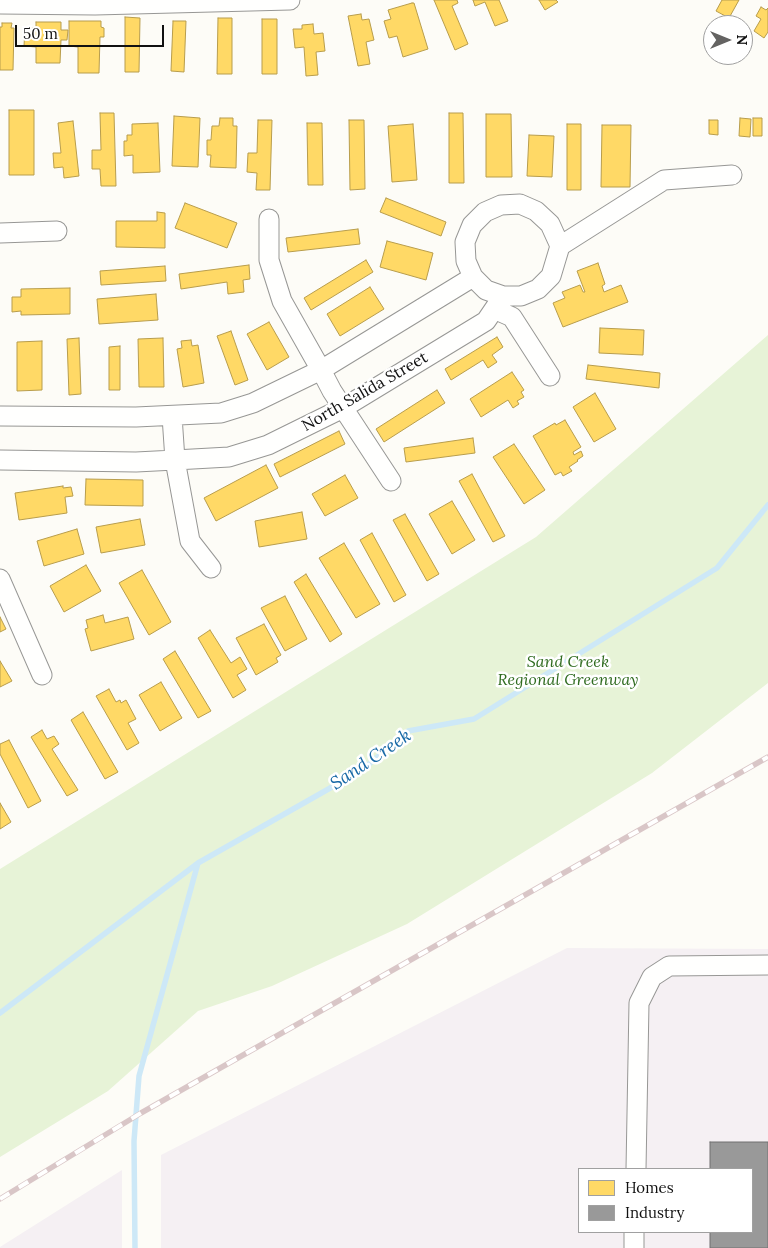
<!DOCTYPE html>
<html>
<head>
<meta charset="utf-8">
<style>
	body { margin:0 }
	#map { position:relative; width:768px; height:1248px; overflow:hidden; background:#fdfcf7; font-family:Lora,serif }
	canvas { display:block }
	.legend { position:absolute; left:578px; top:1168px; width:175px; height:65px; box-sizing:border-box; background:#fff; border:1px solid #a0a0a0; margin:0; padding:6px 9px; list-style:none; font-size:15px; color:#111 }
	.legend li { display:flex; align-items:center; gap:10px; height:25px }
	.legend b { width:25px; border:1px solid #a0a0a0 }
	.north { position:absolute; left:703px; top:15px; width:50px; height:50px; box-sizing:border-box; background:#fff; border:1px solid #a0a0a0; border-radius:50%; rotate:90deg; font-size:14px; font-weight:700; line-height:20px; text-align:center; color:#111 }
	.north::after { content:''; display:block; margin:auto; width:18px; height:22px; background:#646362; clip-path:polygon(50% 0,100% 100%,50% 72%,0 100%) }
	.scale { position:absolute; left:15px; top:25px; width:149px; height:22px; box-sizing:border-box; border:2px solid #111; border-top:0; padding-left:6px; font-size:15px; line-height:18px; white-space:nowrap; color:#111; -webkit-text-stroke:4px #fff; paint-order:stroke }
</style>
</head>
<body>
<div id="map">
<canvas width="768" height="1248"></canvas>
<ul class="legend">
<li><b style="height:14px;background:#ffd966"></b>Homes</li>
<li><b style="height:14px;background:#999"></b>Industry</li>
</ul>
<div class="north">N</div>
<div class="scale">50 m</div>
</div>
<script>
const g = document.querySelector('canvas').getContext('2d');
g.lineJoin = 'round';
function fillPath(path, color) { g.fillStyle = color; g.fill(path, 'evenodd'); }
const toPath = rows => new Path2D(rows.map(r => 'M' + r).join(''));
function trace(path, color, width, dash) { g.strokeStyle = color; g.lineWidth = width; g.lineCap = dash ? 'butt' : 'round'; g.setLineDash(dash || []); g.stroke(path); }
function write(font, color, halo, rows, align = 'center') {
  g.font = font + ' Lora,serif'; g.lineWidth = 5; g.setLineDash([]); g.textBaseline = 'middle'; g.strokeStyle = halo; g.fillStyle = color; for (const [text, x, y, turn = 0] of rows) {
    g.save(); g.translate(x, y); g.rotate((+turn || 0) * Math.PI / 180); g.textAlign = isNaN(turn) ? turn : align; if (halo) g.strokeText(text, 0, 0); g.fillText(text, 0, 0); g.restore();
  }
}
fillPath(toPath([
	[567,948,768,949,768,1248,161,1248,161,1155],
	[579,1169,752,1169,752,1232,579,1232],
	[122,1170,122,1248,0,1248,0,1247]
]), '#f5f0f3');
fillPath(toPath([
	[768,335,768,683,652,773,407,924,272,986,198,1011,108,1091,0,1157,0,869,536,537]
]), '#e7f3d7');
const homes = toPath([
	[434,0,457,0,458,3,452,6,468,44,455,50,434,0],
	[473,0,499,0,508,21,495,26,485,2,475,6,473,0],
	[539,0,556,0,558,2,545,10,539,0],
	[722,0,739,0,729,18,716,11,722,0],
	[412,3,414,3,428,49,403,57,397,36,389,38,384,21,391,19,388,10,412,3],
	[761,7,766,10,768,8,768,32,764,38,754,31,761,19,756,16,761,7],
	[361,14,362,20,369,19,374,40,366,42,370,64,358,66,348,16,361,14],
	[125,17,140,18,139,72,125,72,125,17],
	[218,18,232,18,232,74,217,74,218,18],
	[262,19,277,19,277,74,262,74,262,19],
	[69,21,101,21,101,27,104,28,104,37,100,37,99,73,78,73,78,47,69,46,69,21],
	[173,21,186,21,184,72,171,71,173,21],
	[36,22,61,22,61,30,68,30,67,40,61,40,60,63,36,63,36,47,24,46,25,28,36,28,36,22],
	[2,23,12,23,11,28,14,28,13,70,0,70,0,27,2,27,2,23],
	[313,24,314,34,323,33,325,51,316,52,318,75,306,76,304,47,295,48,293,29,302,29,302,25,313,24],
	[9,110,34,110,34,175,9,175,9,110],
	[100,113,114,113,116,186,101,186,100,169,92,169,92,150,101,150,100,113],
	[449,113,463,113,464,183,449,183,449,113],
	[486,114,511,114,512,177,486,177,486,114],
	[174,116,200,118,198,167,172,166,174,116],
	[220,118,233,118,233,126,237,126,236,168,210,167,211,155,207,155,207,140,211,140,212,126,219,126,220,118],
	[740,118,751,119,750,137,739,136,740,118],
	[753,118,762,118,762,136,753,136,753,118],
	[258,120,272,120,270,190,256,190,257,173,247,172,248,153,257,153,258,120],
	[349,120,364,120,365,189,350,190,349,120],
	[709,120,718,120,718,135,709,134,709,120],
	[73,121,79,176,64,178,63,167,54,168,53,153,61,153,58,123,73,121],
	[158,123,160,172,133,173,133,155,124,156,124,141,127,141,127,135,132,135,132,124,158,123],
	[307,123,322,123,323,185,308,185,307,123],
	[413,124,417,180,392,182,388,126,413,124],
	[567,124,581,124,581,190,567,190,567,124],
	[602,125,631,125,630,187,601,187,602,125],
	[529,135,554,136,552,177,527,176,529,135],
	[386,198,446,222,441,236,380,212,386,198],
	[185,203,237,223,227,248,175,228,185,203],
	[157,212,165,213,165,248,116,247,116,221,157,221,157,212],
	[358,229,360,244,288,252,286,238,358,229],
	[387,241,433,253,426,280,380,267,387,241],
	[366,260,373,272,311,310,304,298,366,260],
	[598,263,605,284,602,286,604,292,621,285,628,302,563,327,553,303,565,298,562,292,580,285,583,292,585,292,577,271,598,263],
	[249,265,250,279,243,280,244,292,228,294,227,282,181,289,179,274,249,265],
	[165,266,166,281,101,285,100,271,165,266],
	[370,287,384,309,340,336,327,314,370,287],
	[70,288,70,314,21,315,21,311,12,312,12,297,21,297,21,289,70,288],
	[156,294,158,320,99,324,97,299,156,294],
	[269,322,289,357,267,370,247,334,269,322],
	[600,328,644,330,643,355,599,353,600,328],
	[231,331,248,380,235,385,217,336,231,331],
	[497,337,503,347,492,355,497,362,488,368,483,360,451,380,445,369,497,337],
	[79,338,81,394,69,395,67,339,79,338],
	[163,338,164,387,139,387,138,339,163,338],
	[191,340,192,346,198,345,204,383,183,387,177,349,182,348,181,341,191,340],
	[42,341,42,390,17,391,17,342,42,341],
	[120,346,120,390,109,390,109,347,120,346],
	[588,365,660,373,659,388,586,379,588,365],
	[512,372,524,390,521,392,524,397,517,401,519,404,513,408,508,400,481,417,470,399,512,372],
	[437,390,445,403,384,442,376,429,437,390],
	[595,393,616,429,594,442,573,407,595,393],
	[565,420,581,447,573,452,574,455,581,451,583,456,577,460,578,461,569,467,572,471,563,476,561,472,555,475,533,436,555,423,556,425,565,420],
	[339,431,345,444,280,477,274,464,339,431],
	[473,438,475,453,406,462,404,448,473,438],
	[514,444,545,490,524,504,493,457,514,444],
	[266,465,278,488,216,521,204,498,266,465],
	[472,474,505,536,493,542,459,481,472,474],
	[345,475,358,498,325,516,312,494,345,475],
	[86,479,143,480,143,506,85,505,86,479],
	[63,486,63,488,71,487,73,496,65,497,67,513,19,520,15,493,63,486],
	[452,501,475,540,452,554,429,514,452,501],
	[302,512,307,539,259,547,255,521,302,512],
	[405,514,439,574,427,581,393,520,405,514],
	[140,519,145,545,101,553,96,527,140,519],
	[77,529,84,554,44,566,37,541,77,529],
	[372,533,406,595,394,602,360,540,372,533],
	[344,543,380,604,356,618,319,558,344,543],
	[86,565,101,591,64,612,50,586,86,565],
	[142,570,171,622,149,635,119,583,142,570],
	[306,574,342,634,330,642,294,582,306,574],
	[285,596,307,639,285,651,261,608,285,596],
	[103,615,105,623,128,617,134,639,91,651,85,629,88,628,86,620,103,615],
	[0,617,6,629,0,632,0,617],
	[264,624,281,655,276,658,278,662,256,675,236,638,264,624],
	[210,630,231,663,240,657,247,669,237,675,246,690,233,698,198,638,210,630],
	[175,651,211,711,198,718,163,659,175,651],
	[0,661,12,681,0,687,0,661],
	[161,682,182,718,160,731,139,695,161,682],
	[109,689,116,702,120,700,121,703,126,700,136,719,128,723,139,743,127,750,96,696,109,689],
	[83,712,118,772,105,779,71,720,83,712],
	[42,730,47,739,54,736,59,744,52,749,78,790,67,796,31,737,42,730],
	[9,740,41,801,28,808,0,754,0,744,9,740],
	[0,803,11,822,0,829,0,803]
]);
fillPath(homes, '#ffd966');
trace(homes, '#b89d4c', 1);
const industry = toPath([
	[710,1142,768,1142,768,1248,710,1248,710,1232,752,1232,752,1169,710,1169,710,1142]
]);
fillPath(industry, '#999');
trace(industry, '#707070', 1);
trace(toPath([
	[0,1013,198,863,362,770,408,731,474,719,717,568,768,505],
	[135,1248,134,1141,139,1076,198,863]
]), '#cde8f7', 5.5);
const minor = toPath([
	[0,4,95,5,290,0],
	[520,204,536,211,550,224,560,246,551,276,538,289,521,296,503,296,486,290,473,277,466,261,465,242,472,225,485,212,501,205,520,204],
	[269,219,269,260,282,301,321,370,332,391,391,481],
	[0,233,57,231],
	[560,246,664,180,732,175],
	[494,309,512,317,550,376],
	[0,416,136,417,221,413,253,403,321,370,473,277],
	[172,416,175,460,190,541,211,568],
	[0,460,136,462,175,460,229,457,268,445,343,408,486,321,503,296],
	[0,579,42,675],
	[636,1169,639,1003,652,977,669,966,768,965],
	[634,1248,634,1232]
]);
trace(minor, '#979795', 21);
trace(minor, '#fffffe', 19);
const rail = toPath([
	[0,1199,141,1113,768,757]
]);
trace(rail, '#d9c6c7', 5.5);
trace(rail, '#fff', 4, [11]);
write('16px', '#111', '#fff', [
	["North Salida Street",365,392,-30]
]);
write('italic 16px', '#2f6b1f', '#fff', [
	["Sand Creek",568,662],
	["Regional Greenway",568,680]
]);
write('italic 18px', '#1768a6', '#fff', [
	["Sand Creek",371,760,-34]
]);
</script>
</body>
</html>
